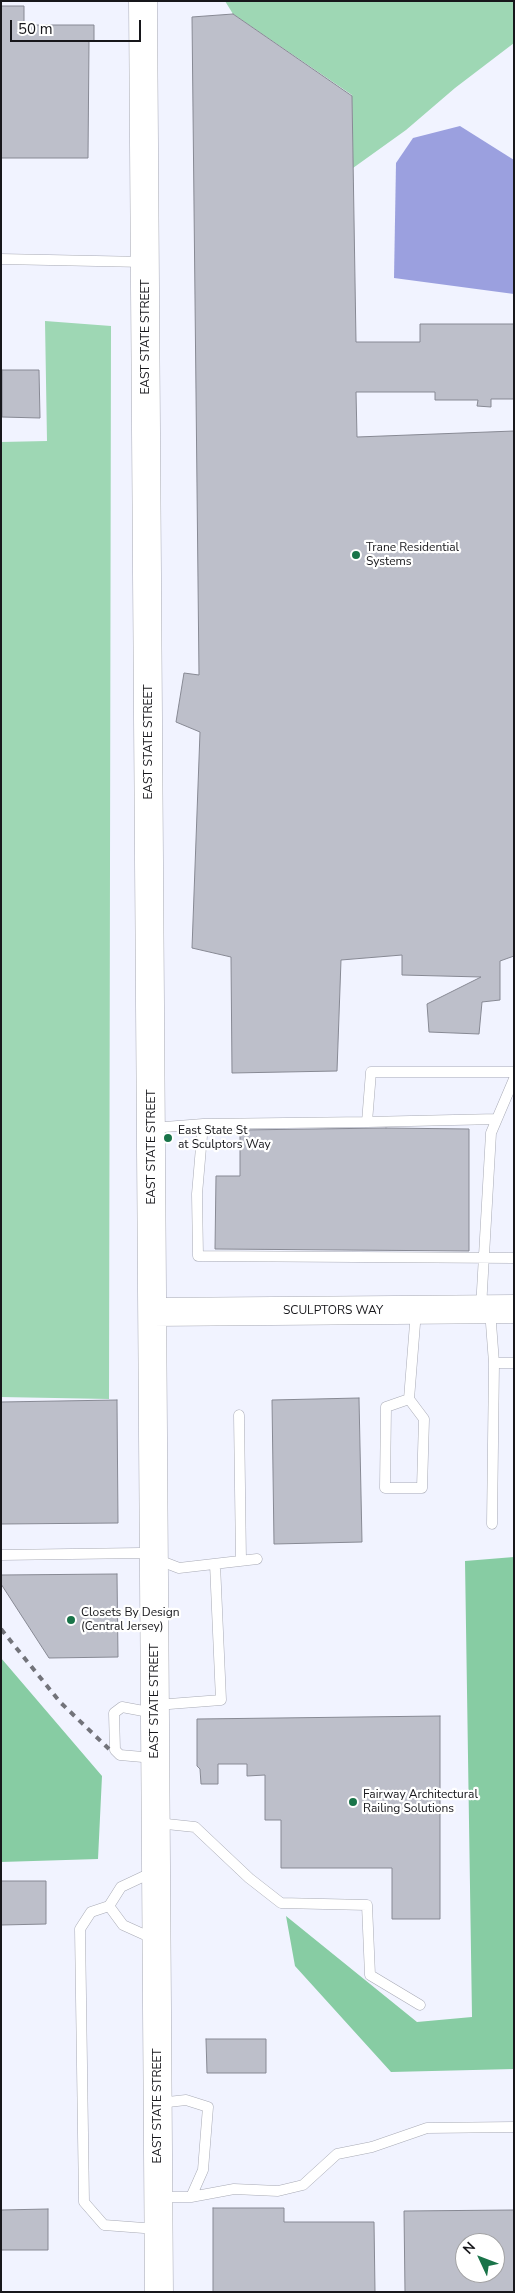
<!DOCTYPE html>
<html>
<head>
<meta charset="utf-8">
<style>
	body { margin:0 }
	#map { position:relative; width:515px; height:2293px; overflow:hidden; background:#f1f3ff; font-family:"Nunito Sans",sans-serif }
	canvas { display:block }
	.frame { position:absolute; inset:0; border:2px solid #17171b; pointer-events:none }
	.north { position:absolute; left:455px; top:2233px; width:50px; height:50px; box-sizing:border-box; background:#fff; border:1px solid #a2a2a4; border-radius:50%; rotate:313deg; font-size:14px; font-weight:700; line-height:20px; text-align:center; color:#17171b }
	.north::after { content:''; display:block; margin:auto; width:18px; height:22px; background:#197449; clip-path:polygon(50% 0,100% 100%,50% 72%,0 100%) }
	.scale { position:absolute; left:10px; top:20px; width:131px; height:22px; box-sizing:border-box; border:2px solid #17171b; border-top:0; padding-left:6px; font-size:15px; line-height:18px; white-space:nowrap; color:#17171b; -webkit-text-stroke:4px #fff; paint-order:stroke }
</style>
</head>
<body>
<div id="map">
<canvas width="515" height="2293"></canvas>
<div class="frame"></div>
<div class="north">N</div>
<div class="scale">50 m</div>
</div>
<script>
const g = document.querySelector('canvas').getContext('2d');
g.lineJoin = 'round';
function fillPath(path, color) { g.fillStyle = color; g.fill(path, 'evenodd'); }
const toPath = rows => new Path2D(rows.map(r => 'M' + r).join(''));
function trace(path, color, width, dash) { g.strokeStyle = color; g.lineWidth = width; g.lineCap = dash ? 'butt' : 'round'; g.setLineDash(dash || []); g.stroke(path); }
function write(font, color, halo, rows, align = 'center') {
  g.font = font + ' "Nunito Sans",sans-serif'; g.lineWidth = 4.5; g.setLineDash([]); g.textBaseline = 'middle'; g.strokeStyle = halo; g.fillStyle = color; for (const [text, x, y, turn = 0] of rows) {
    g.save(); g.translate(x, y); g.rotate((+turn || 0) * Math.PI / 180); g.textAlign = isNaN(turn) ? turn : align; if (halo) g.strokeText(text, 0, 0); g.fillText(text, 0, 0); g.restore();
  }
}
fillPath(toPath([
	[225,1,514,1,514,43,455,88,406,130,353,168,352,95,233,14],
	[45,321,111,326,109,1399,1,1397,1,442,47,441]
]), '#9ed7b4');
fillPath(toPath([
	[514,1557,514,2069,391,2072,295,1966,286,1916,417,2022,472,2017,465,1561],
	[1,1658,102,1776,98,1859,1,1862]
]), '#87cca3');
fillPath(toPath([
	[460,126,514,160,514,294,394,278,396,163,413,138]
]), '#9ba0df');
const building = toPath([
	[1,6,24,6,24,25,94,25,94,41,89,41,88,158,1,158,1,6],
	[233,14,352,96,356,342,420,342,420,324,514,324,514,399,491,399,491,407,477,406,478,400,435,400,435,392,356,392,357,437,514,431,514,956,500,961,500,1000,482,1002,479,1034,429,1032,427,1004,481,977,402,975,402,955,341,960,337,1071,232,1073,231,957,192,948,200,732,176,722,184,673,199,675,192,17,233,14],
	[2,370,39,370,40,418,2,417,2,370],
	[386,1128,469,1129,469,1251,215,1249,216,1176,240,1176,240,1130,386,1128],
	[359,1398,362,1542,274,1544,272,1400,359,1398],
	[117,1400,118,1523,1,1524,1,1402,117,1400],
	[117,1574,118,1657,49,1658,1,1584,1,1575,117,1574],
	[440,1716,440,1919,392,1919,392,1868,281,1868,281,1820,265,1820,265,1775,247,1776,247,1764,218,1764,218,1784,201,1784,200,1769,197,1766,197,1719,440,1716],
	[1,1881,46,1881,46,1924,1,1925,1,1881],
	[206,2039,266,2039,266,2073,207,2073,206,2039],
	[213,2208,284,2208,284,2222,374,2222,375,2292,213,2292,213,2208],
	[48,2209,48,2250,1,2250,1,2210,48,2209],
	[514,2210,514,2292,405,2292,404,2211,514,2210],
	[465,2243,495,2243,495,2273,465,2273,465,2243]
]);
fillPath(building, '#bdbfca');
trace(building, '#878994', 1);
const lane = toPath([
	[1,259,144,262],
	[514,1072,371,1072,367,1122,203,1124,197,1194,198,1256,514,1258],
	[367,1122,497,1119],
	[152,1128,203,1124],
	[481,1308,491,1133,514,1079],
	[490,1310,494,1363,514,1363],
	[409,1399,386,1407,385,1488,422,1488,424,1419,409,1399,416,1311],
	[239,1415,241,1561],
	[492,1524,494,1363],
	[1,1555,140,1553,179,1568,257,1559],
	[156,1705,221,1700,215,1564],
	[154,1758,120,1755,115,1750,114,1713,122,1707,154,1713],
	[157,1823,195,1827,249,1878,281,1903,367,1905,370,1975,420,2005],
	[153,1872,121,1887,109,1906,123,1925,154,1939],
	[109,1906,91,1912,80,1929,84,2202,104,2225,157,2229],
	[159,2103,186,2100,208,2107,203,2170,191,2197,161,2197],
	[191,2197,234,2189,278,2191,303,2185,337,2154,372,2147,427,2128,514,2127]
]);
const secondary = toPath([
	[143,1,159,2292],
	[153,1312,514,1309]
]);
trace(lane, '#a8aab5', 11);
trace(secondary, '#a8aab5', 29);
trace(lane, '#fff', 10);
trace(secondary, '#fff', 28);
trace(toPath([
	[1,1629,60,1702,109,1749]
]), '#72737a', 4, [6, 6]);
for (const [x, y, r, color] of [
	[356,555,5,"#197449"],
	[168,1138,5,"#197449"],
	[71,1620,5,"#197449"],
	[353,1802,5,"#197449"]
]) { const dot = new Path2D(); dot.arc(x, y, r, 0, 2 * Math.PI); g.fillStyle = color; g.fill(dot); trace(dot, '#fff', 2); }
write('12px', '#17171b', '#fff', [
	["EAST STATE STREET",146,337,-90],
	["EAST STATE STREET",149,742,-90],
	["EAST STATE STREET",152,1147,-90],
	["SCULPTORS WAY",333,1311],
	["EAST STATE STREET",155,1701,-90],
	["EAST STATE STREET",158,2106,-90]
]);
write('12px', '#17171b', '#fff', [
	["Trane Residential",366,548],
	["Systems",366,562],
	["East State St",178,1131],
	["at Sculptors Way",178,1145],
	["Closets By Design",81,1613],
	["(Central Jersey)",81,1627],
	["Fairway Architectural",363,1795],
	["Railing Solutions",363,1809]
], 'left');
</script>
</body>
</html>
